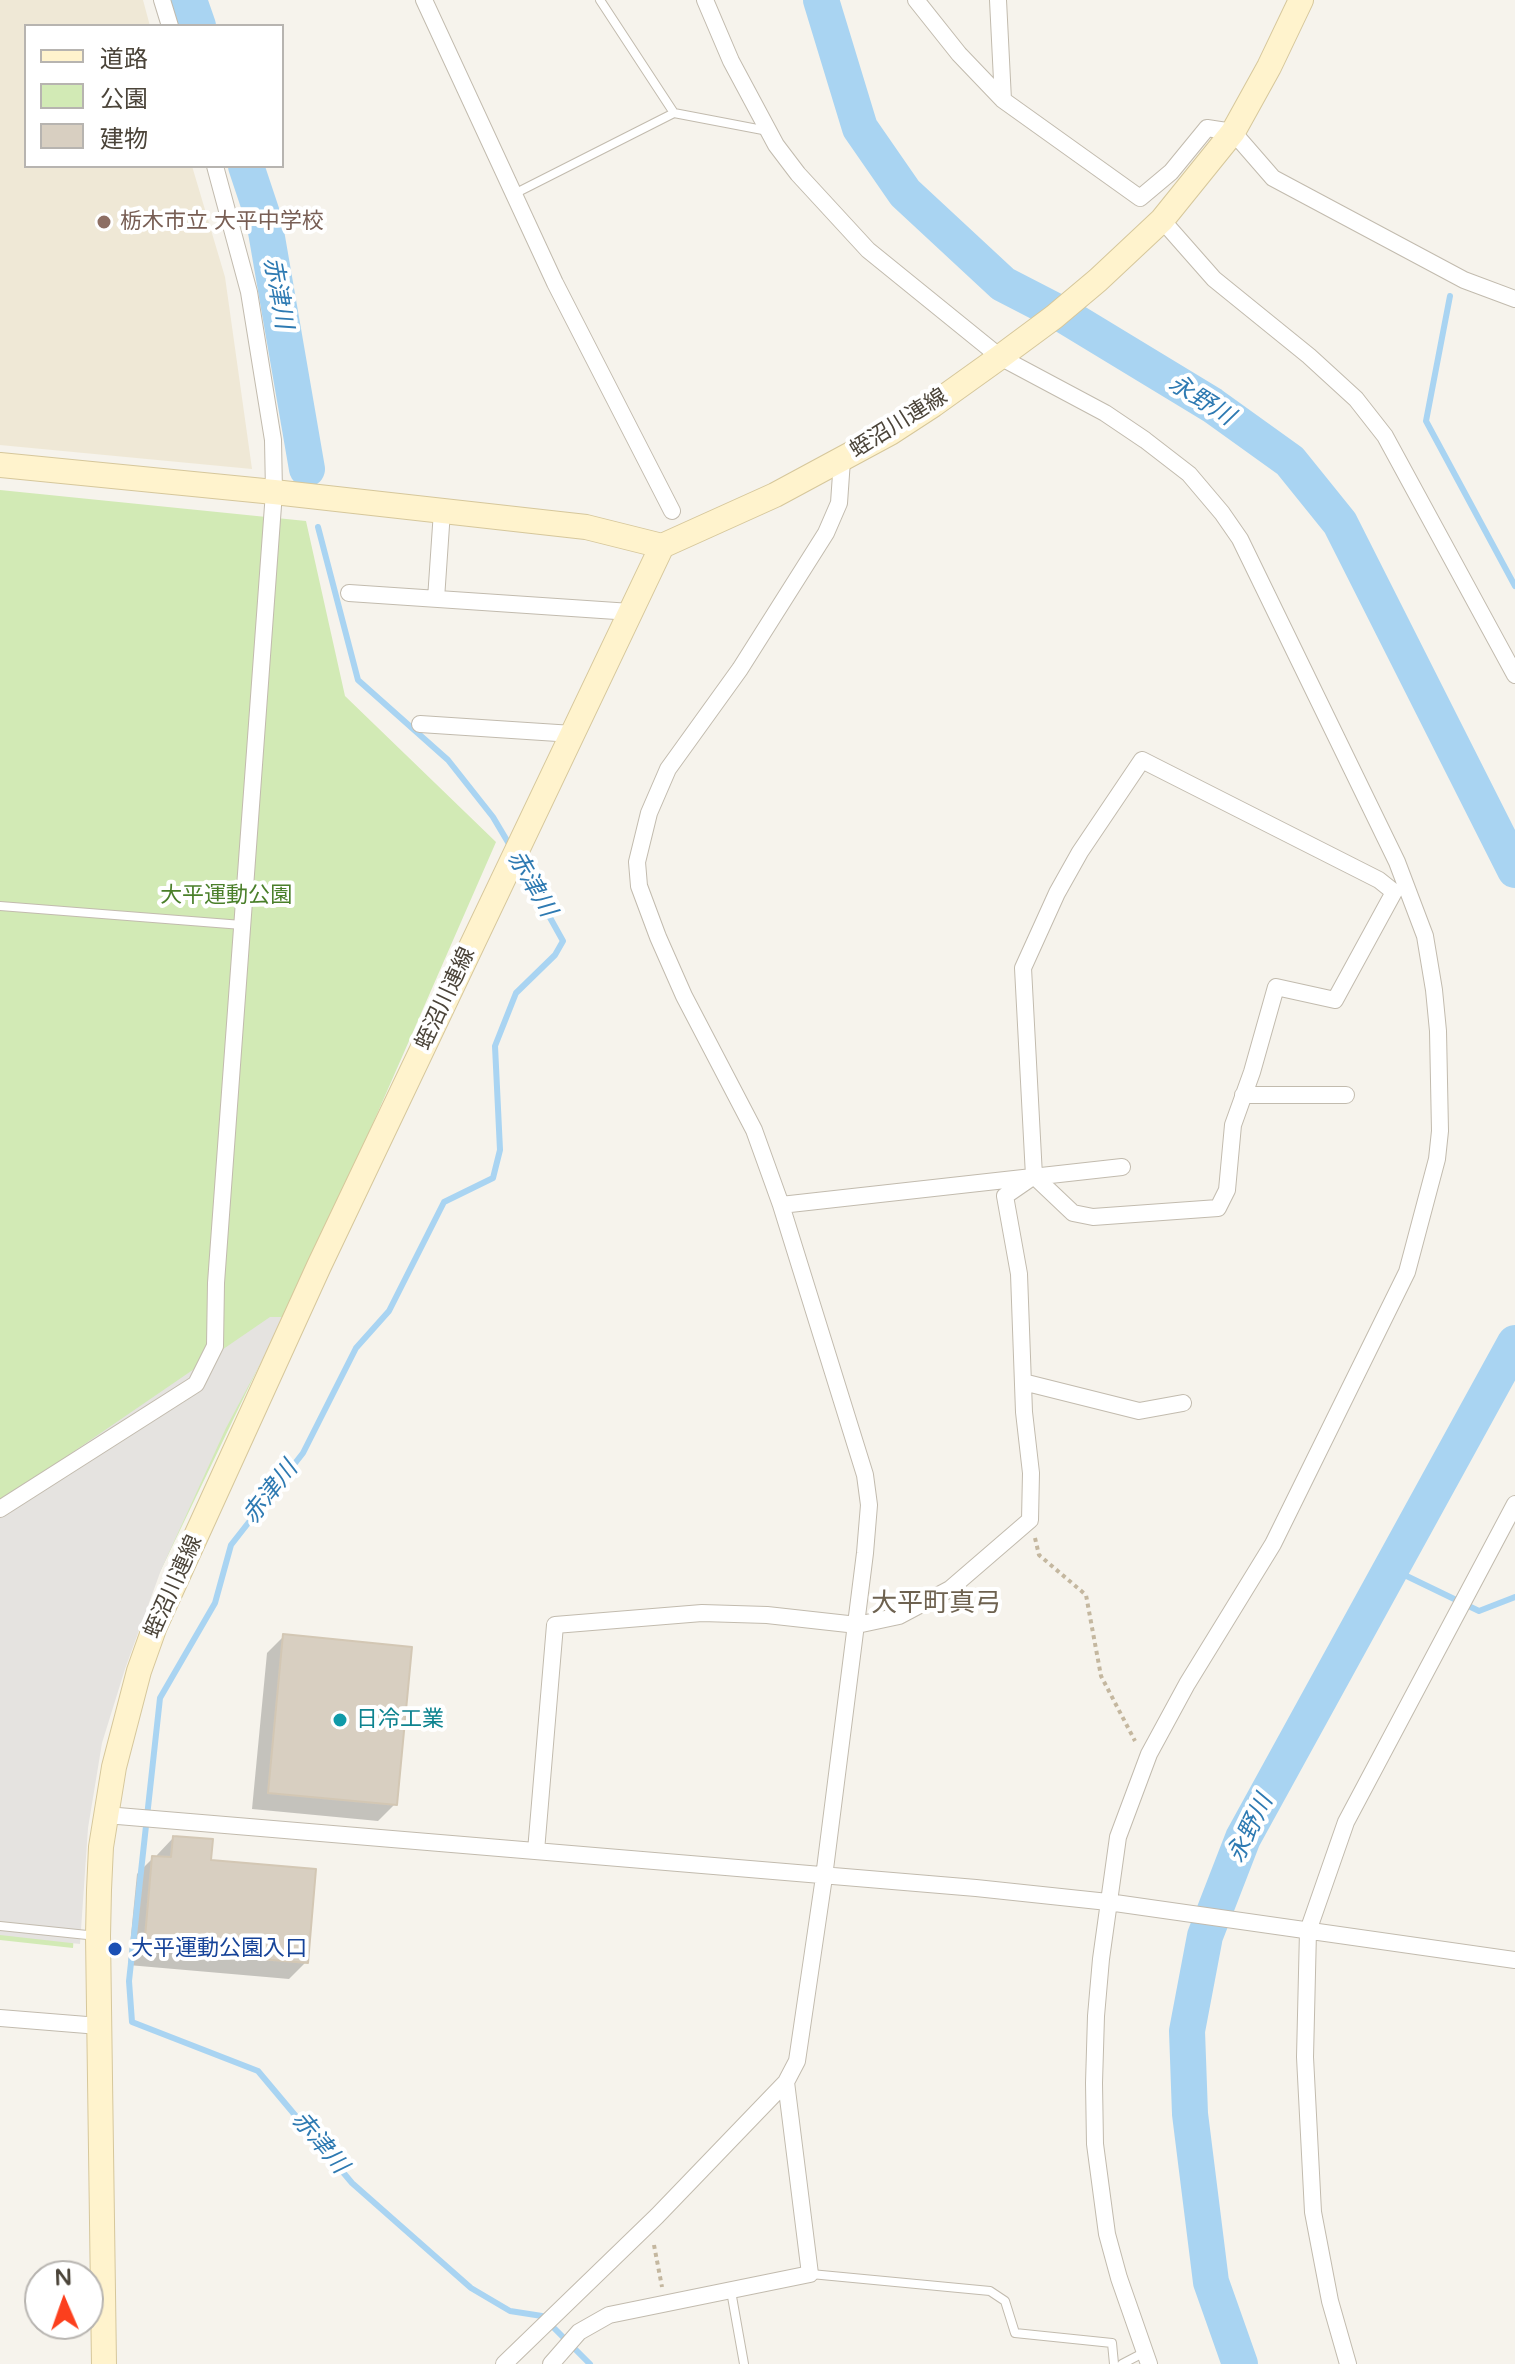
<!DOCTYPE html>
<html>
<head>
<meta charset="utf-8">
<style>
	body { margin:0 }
	#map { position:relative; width:1515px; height:2364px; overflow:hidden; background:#f6f3ec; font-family:"Varela Round","Noto Sans JP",sans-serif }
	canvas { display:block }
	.legend { position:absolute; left:24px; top:24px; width:260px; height:144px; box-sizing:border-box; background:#fff; border:2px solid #b7b4b0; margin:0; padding:10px 14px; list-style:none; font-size:24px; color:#4b4439 }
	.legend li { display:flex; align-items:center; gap:16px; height:40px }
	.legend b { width:40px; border:2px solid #b7b4b0 }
	.north { position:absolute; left:24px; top:2260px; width:80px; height:80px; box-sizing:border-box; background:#fff; border:2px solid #b7b4b0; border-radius:50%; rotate:358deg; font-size:22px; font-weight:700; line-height:32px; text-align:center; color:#4b4439 }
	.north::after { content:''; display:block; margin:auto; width:28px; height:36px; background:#fc3f1d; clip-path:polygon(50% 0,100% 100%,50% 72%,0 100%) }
</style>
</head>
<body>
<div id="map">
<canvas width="1515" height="2364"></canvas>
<ul class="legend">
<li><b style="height:10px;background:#fff3cd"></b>道路</li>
<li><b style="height:22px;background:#d2eab5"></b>公園</li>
<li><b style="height:22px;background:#d8cfc1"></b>建物</li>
</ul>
<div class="north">N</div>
</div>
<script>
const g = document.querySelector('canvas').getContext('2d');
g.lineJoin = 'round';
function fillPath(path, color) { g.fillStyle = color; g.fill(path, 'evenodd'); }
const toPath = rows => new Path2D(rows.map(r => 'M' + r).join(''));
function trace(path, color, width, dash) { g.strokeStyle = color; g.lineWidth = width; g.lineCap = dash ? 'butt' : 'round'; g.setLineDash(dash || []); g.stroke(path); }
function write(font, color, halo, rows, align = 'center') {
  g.font = font + ' "Varela Round","Noto Sans JP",sans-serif'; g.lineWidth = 8; g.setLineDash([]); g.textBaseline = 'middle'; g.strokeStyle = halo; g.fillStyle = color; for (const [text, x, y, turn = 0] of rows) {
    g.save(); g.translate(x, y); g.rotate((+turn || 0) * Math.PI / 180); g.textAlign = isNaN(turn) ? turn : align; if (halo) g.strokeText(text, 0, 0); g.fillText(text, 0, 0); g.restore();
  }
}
fillPath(toPath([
	[0,0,143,0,150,26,26,26,26,166,192,166,225,277,252,469,0,445]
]), '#efe8d6');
fillPath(toPath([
	[0,490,306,521,345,696,496,842,346,1185,119,1657,82,1824,73,1948,0,1940]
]), '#d2eab5');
fillPath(toPath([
	[270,1317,285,1317,226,1428,161,1570,125,1669,102,1743,88,1828,80,1944,0,1935,0,1502]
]), '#e5e3e0');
fillPath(toPath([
	[284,1636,395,1804,378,1821,252,1809,267,1653],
	[173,1838,209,1862,306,1962,289,1979,128,1965,137,1874,153,1858,156,1858,157,1855]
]), '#0003');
trace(toPath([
	[1450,296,1426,421,1515,586],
	[318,527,358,680,448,760,493,817,512,849],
	[519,862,563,941,555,955,516,993,495,1046,500,1150,493,1178,444,1202,389,1311,356,1348,303,1453,231,1545,215,1603,160,1698,129,1981,132,2022,258,2071,352,2183,471,2288,510,2311,542,2316,590,2364],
	[1390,1568,1479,1611,1515,1597]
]), '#a9d4f2', 6);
trace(toPath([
	[189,0,198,26],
	[821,0,860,128,905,193,1003,284,1067,317,1212,405,1290,461,1340,523,1515,870],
	[246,166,264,220,307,469],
	[1240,2364,1211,2282,1190,2114,1187,2031,1205,1936,1243,1838,1515,1343]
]), '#a9d4f2', 36);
const building = toPath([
	[283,1634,412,1647,397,1805,268,1793,283,1634],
	[173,1836,213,1839,211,1860,316,1869,308,1963,144,1949,152,1856,171,1857,173,1836]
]);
fillPath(building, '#d8cfc1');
trace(building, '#d3c7b4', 2);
const lane = toPath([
	[600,0,674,113],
	[514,194,674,113,768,131],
	[0,906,242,925],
	[0,1926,97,1936],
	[811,2274,990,2291,1005,2301,1015,2333,1112,2343,1114,2364],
	[731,2291,744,2364],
	[1122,2364,1145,2352]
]);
const street = toPath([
	[162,0,170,26],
	[424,0,555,283,672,511],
	[705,0,731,61,776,145,798,174,868,250,1000,357,1105,413,1145,440,1189,474,1222,513,1240,539,1397,862,1425,936,1434,990,1438,1031,1440,1131,1437,1159,1407,1272,1273,1544,1187,1684,1149,1754,1118,1837,1101,1959,1096,2016,1094,2083,1095,2144,1107,2234,1119,2278,1149,2364],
	[916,0,959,54,1003,100,1140,198,1171,172,1207,128,1233,132,1273,178,1464,280,1515,299],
	[998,0,1003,100],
	[1162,220,1214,279,1309,356,1356,399,1385,436,1515,675],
	[349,593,631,612],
	[436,599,442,511],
	[420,724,573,734],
	[1142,760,1379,880,1394,892,1335,1000,1276,987,1252,1072,1233,1125,1227,1190,1218,1208,1093,1217,1073,1213,1034,1176,1023,968,1057,893,1080,852,1142,760],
	[1243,1095,1346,1095],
	[781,1205,1122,1167],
	[1023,1382,1139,1411,1183,1403],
	[0,1509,196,1384,215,1346,216,1283,274,492,273,440,249,292,215,166],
	[106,1815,976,1888,1108,1902,1515,1960],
	[536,1851,555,1625,702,1613,767,1615,857,1625,899,1616,950,1589,1030,1520,1031,1473,1024,1412,1019,1274,1005,1196,1034,1176],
	[0,2018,99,2026],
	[504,2364,657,2216,786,2082,797,2061,824,1877,865,1553,869,1505,865,1475,781,1205,754,1130,684,996,658,937,639,886,637,862,649,813,668,769,740,669,826,533,839,503,842,460],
	[551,2364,579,2332,609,2315,810,2274,786,2082],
	[1348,2364,1330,2301,1313,2212,1305,2057,1308,1931,1346,1822,1515,1504]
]);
const secondary = toPath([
	[0,465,274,492,586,527,662,546],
	[104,2364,98,1936,99,1890,101,1847,114,1767,139,1671,155,1626,319,1266,662,546,775,495,890,433,933,405,1000,357,1054,317,1098,280,1162,220,1233,132,1269,67,1301,0]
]);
trace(lane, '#c2bbae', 10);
trace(street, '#c2bbae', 18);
trace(secondary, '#d6c79b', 26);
trace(toPath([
	[1035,1538,1039,1555,1086,1595,1101,1676,1135,1741],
	[654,2245,662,2287]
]), '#c4b79f', 4, [4, 4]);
trace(lane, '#fff', 8);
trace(street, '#fff', 16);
trace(secondary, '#fff3cd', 24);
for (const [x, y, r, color] of [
	[104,222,8,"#8d6e63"],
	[340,1720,8,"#0f9aa8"],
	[115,1949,8,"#1a4fb4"]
]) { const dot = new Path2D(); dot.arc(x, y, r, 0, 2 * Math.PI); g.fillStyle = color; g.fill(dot); trace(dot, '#fff', 3); }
write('22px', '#785e54', '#fff', [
	["栃木市立 大平中学校",120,222]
], 'left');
write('22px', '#4b4439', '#fff', [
	["蛭沼川連線",899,424,-32],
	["蛭沼川連線",446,999,-65],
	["蛭沼川連線",174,1587,-66]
]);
write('22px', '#4a7f2a', '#fff', [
	["大平運動公園",226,896]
]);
write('22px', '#0d838f', '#fff', [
	["日冷工業",356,1720]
], 'left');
write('22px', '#164399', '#fff', [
	["大平運動公園入口",131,1949]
], 'left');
write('italic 24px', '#2e7ab2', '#fff', [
	["赤津川",277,293,80],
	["永野川",1201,401,32],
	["赤津川",531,884,60],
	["赤津川",271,1493,-52],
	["永野川",1251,1829,-64],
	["赤津川",319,2143,50]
]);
write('26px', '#6e6250', '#fff', [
	["大平町真弓",936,1604]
]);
</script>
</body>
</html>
